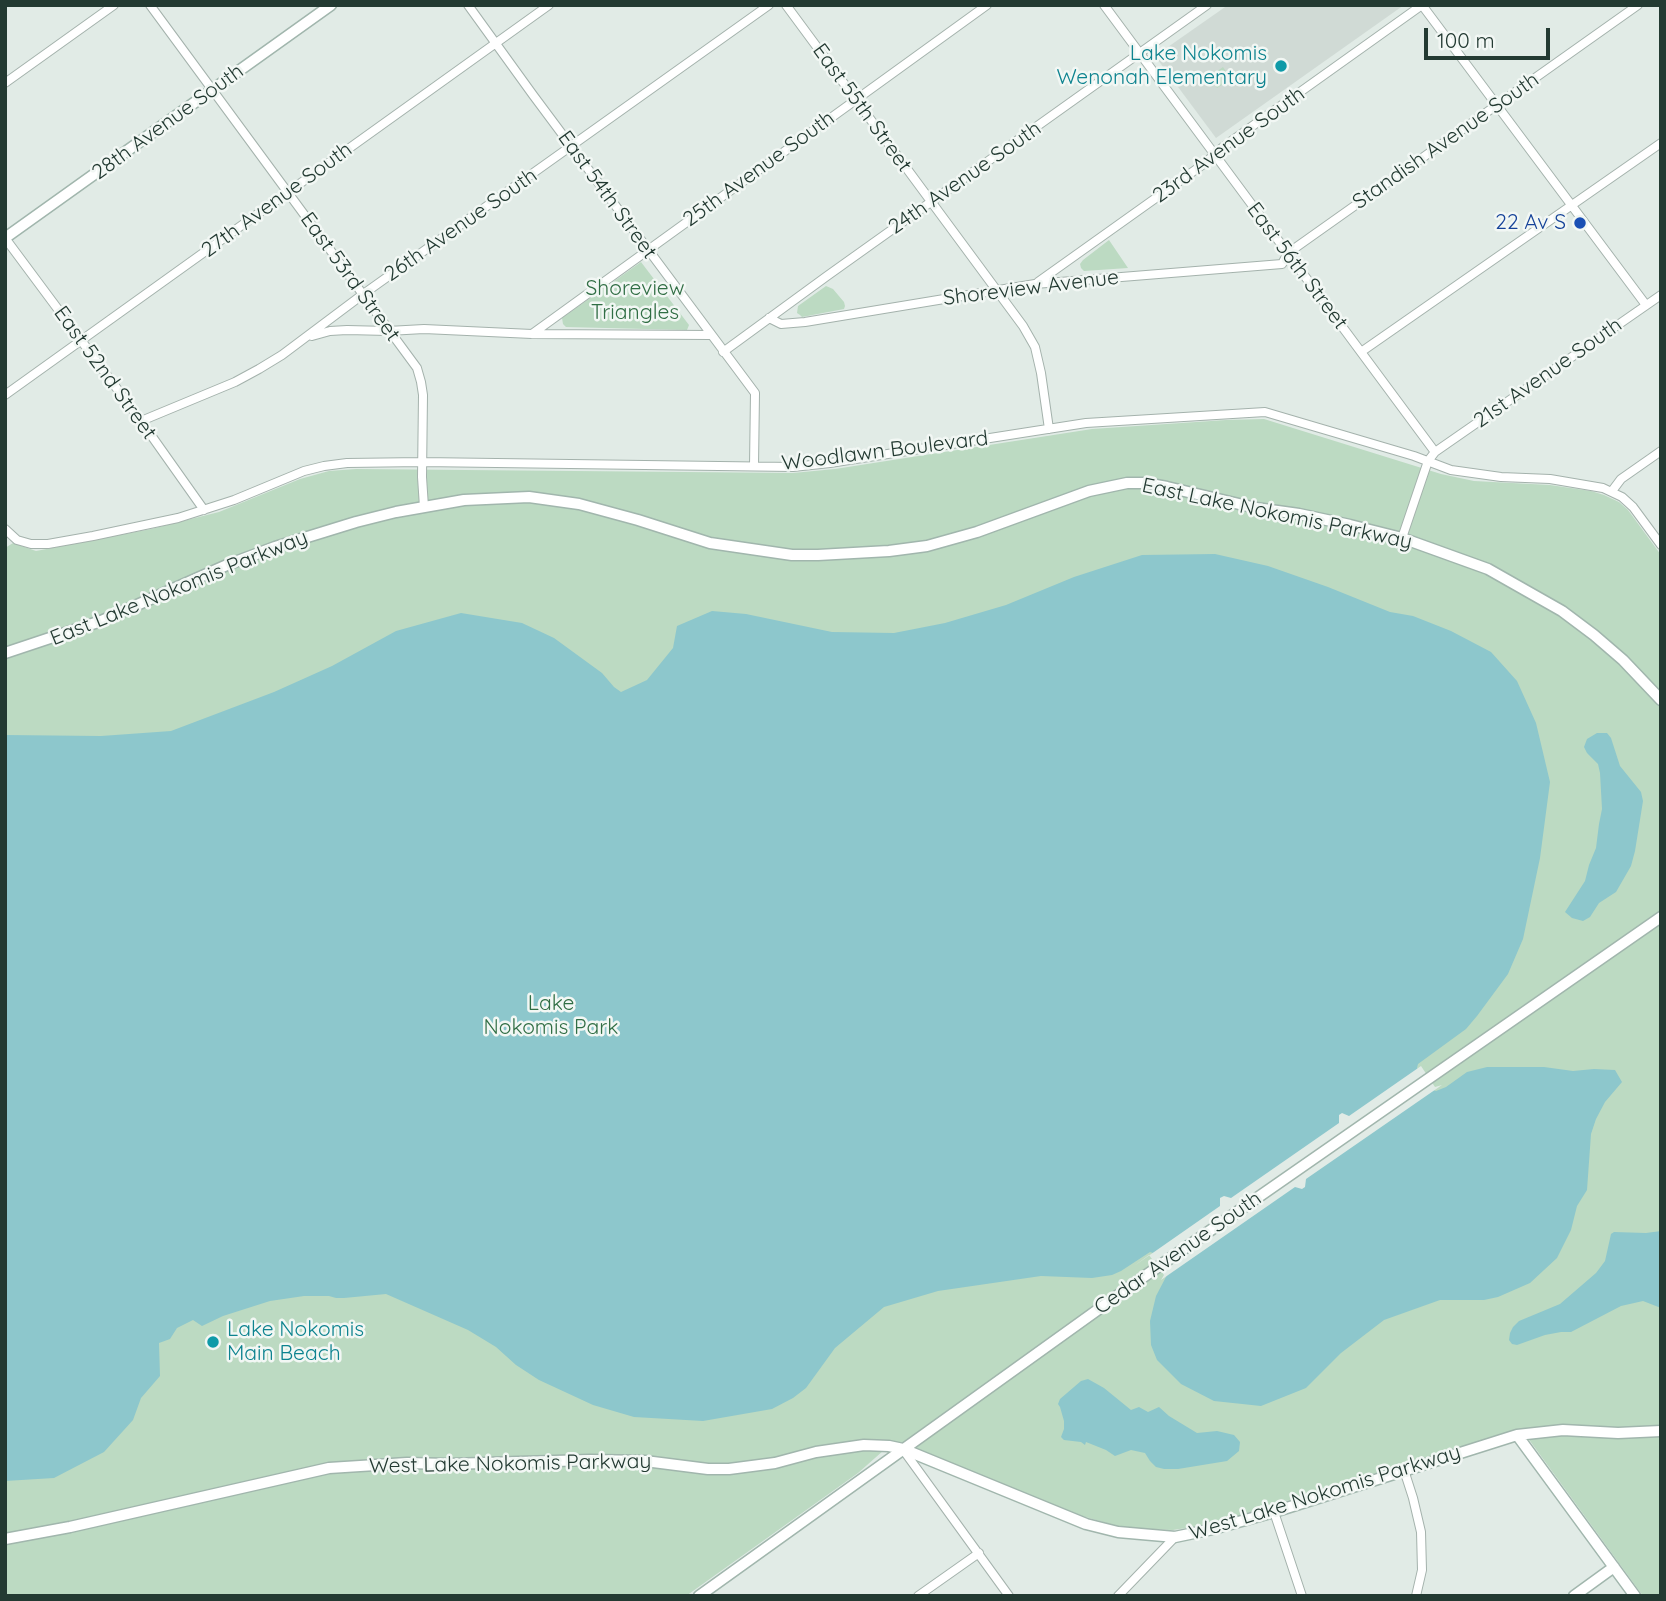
<!DOCTYPE html>
<html>
<head>
<meta charset="utf-8">
<style>
	body { margin:0 }
	#map { position:relative; width:1666px; height:1601px; overflow:hidden; background:#e1ebe6; font-family:Quicksand,sans-serif }
	canvas { display:block }
	.frame { position:absolute; inset:0; border:7px solid #233a32; pointer-events:none }
	.scale { position:absolute; left:1424px; top:28px; width:126px; height:32px; box-sizing:border-box; border:4px solid #233a32; border-top:0; padding-left:9px; font-size:21px; line-height:24px; white-space:nowrap; color:#233a32; -webkit-text-stroke:5px #f2f7f4; paint-order:stroke }
</style>
</head>
<body>
<div id="map">
<canvas width="1666" height="1601"></canvas>
<div class="frame"></div>
<div class="scale">100 m</div>
</div>
<script>
const g = document.querySelector('canvas').getContext('2d');
g.lineJoin = 'round';
function fillPath(path, color) { g.fillStyle = color; g.fill(path, 'evenodd'); }
const toPath = rows => new Path2D(rows.map(r => 'M' + r).join(''));
function trace(path, color, width, dash) { g.strokeStyle = color; g.lineWidth = width; g.lineCap = dash ? 'butt' : 'round'; g.setLineDash(dash || []); g.stroke(path); }
function write(font, color, halo, rows, align = 'center') {
  g.font = font + ' Quicksand,sans-serif'; g.lineWidth = 5; g.setLineDash([]); g.textBaseline = 'middle'; g.strokeStyle = halo; g.fillStyle = color; for (const [text, x, y, turn = 0] of rows) {
    g.save(); g.translate(x, y); g.rotate((+turn || 0) * Math.PI / 180); g.textAlign = isNaN(turn) ? turn : align; if (halo) g.strokeText(text, 0, 0); g.fillText(text, 0, 0); g.restore();
  }
}
fillPath(toPath([
	[1228,5,1404,5,1216,138,1155,56]
]), '#d0dad5');
fillPath(toPath([
	[1223,67,1231,79,1217,88,1209,77],
	[1109,240,1128,268,1084,271,1081,268,1080,264,1083,260],
	[641,262,689,325,687,330,566,327,563,324,562,318],
	[826,286,833,289,844,302,845,306,844,309,802,317,800,315,797,313,798,306],
	[1264,419,1441,474,1474,481,1550,485,1591,491,1604,495,1619,502,1628,510,1661,555,1661,1596,1643,1596,1522,1430,1402,1465,1212,1524,1173,1530,1142,1529,1117,1526,1082,1516,927,1453,892,1443,858,1473,686,1596,5,1596,5,548,13,543,36,551,151,529,219,512,300,479,329,471,356,469,793,473,835,469,1092,429,1226,420]
]), '#bcdac2');
fillPath(toPath([
	[1215,554,1268,566,1328,587,1390,612,1413,616,1451,631,1491,652,1517,681,1536,723,1550,782,1540,858,1523,939,1508,974,1477,1016,1466,1029,1418,1064,1417,1068,1433,1090,1436,1091,1446,1087,1467,1072,1487,1067,1544,1067,1573,1071,1594,1069,1615,1070,1622,1082,1605,1102,1596,1119,1591,1134,1587,1190,1577,1206,1571,1230,1557,1258,1530,1283,1498,1297,1484,1300,1440,1300,1384,1320,1341,1353,1306,1388,1261,1406,1214,1401,1181,1384,1157,1360,1151,1345,1150,1321,1156,1296,1167,1275,1153,1253,1150,1252,1121,1271,1112,1275,1092,1278,1041,1276,938,1291,884,1307,835,1348,806,1388,793,1398,772,1409,703,1421,634,1417,593,1405,539,1380,516,1365,496,1347,468,1330,386,1294,344,1298,336,1298,329,1296,304,1296,270,1301,223,1316,202,1326,193,1320,177,1328,170,1339,159,1343,160,1376,141,1398,133,1420,104,1452,54,1478,5,1481,5,735,101,736,171,731,274,692,332,666,396,631,461,613,522,623,554,638,602,673,614,687,621,692,647,680,673,648,677,626,712,611,746,614,832,632,894,633,945,623,1006,605,1074,577,1142,555],
	[1597,733,1607,733,1611,738,1620,766,1641,792,1643,801,1635,851,1631,866,1616,892,1599,903,1590,917,1583,921,1572,918,1565,912,1585,881,1589,865,1596,848,1599,824,1602,809,1600,773,1598,764,1587,753,1584,747,1587,739],
	[1661,1231,1661,1308,1643,1301,1621,1306,1571,1332,1561,1332,1545,1335,1517,1345,1512,1344,1509,1340,1510,1333,1513,1327,1519,1321,1560,1304,1596,1273,1605,1261,1611,1234,1614,1232,1646,1233],
	[1088,1379,1104,1388,1131,1410,1139,1407,1148,1412,1159,1407,1169,1416,1197,1433,1217,1431,1234,1435,1240,1442,1239,1451,1227,1461,1178,1469,1164,1469,1156,1467,1150,1461,1145,1453,1131,1450,1115,1456,1106,1450,1086,1442,1085,1445,1081,1442,1064,1440,1061,1437,1064,1429,1064,1421,1060,1407,1058,1404,1060,1399,1081,1381]
]), '#8dc7cc');
fillPath(toPath([
	[1421,1066,1435,1087,1442,1085,1306,1179,1305,1187,1302,1189,1295,1187,1161,1280,1164,1275,1149,1255,1134,1266,1220,1206,1220,1198,1224,1196,1231,1198,1339,1123,1339,1115,1342,1113,1349,1116]
]), '#e1ebe6');
const street = toPath([
	[150,5,417,368,421,382,423,395,422,477,424,507],
	[468,5,533,95,755,393,754,466],
	[786,5,1023,326,1035,347,1041,373,1049,429],
	[1104,5,1435,452],
	[1422,5,1646,305],
	[5,83,114,5],
	[5,238,141,421,204,510],
	[1038,282,1205,163,1223,147,1422,5],
	[769,318,781,324,805,322,1035,284,1282,264,1288,253,1638,5],
	[532,334,987,5],
	[312,336,330,331,347,330,388,331,424,329,532,334,711,335],
	[723,352,827,276,1207,5],
	[1361,352,1661,143],
	[5,395,549,5],
	[141,421,235,382,259,369,282,355,362,295,769,5],
	[1612,491,1621,479,1661,451],
	[5,529,17,540,31,544,48,544,93,536,178,518,234,500,304,471,324,466,347,463,422,462,793,467,830,463,1086,423,1265,412,1414,456,1451,470,1501,477,1550,479,1603,488,1622,497,1633,507,1661,545],
	[1402,538,1428,461,1435,452,1661,295],
	[904,1451,1009,1596],
	[1404,1470,1413,1498,1421,1532,1422,1570,1416,1596],
	[1274,1512,1302,1596],
	[918,1596,979,1553],
	[1118,1596,1175,1537]
]);
const secondary = toPath([
	[5,238,331,5],
	[5,653,101,621,227,565,275,547,356,522,396,512,464,500,529,497,579,504,638,520,710,543,792,555,818,555,889,551,927,546,977,532,1089,491,1127,483,1145,483,1167,487,1256,508,1299,514,1350,525,1402,538,1488,569,1562,611,1594,635,1623,660,1661,700],
	[1517,1435,1635,1596],
	[5,1539,70,1527,329,1468,407,1463,448,1464,590,1460,645,1461,708,1469,729,1469,775,1463,816,1452,864,1445,889,1446,903,1449,1086,1524,1118,1532,1175,1537,1213,1529,1274,1512,1517,1435,1563,1430,1618,1433,1661,1431],
	[699,1596,1142,1278,1661,917],
	[1574,1596,1614,1567]
]);
trace(street, '#a4b2ac', 10);
trace(secondary, '#a1b6ad', 13);
trace(street, '#fff', 8);
trace(secondary, '#fff', 10);
for (const [x, y, r, color] of [
	[1281,66,7,"#0f9aa8"],
	[1580,223,7,"#1a4fb4"],
	[213,1342,7,"#0f9aa8"]
]) { const dot = new Path2D(); dot.arc(x, y, r, 0, 2 * Math.PI); g.fillStyle = color; g.fill(dot); trace(dot, '#f2f7f4', 2.5); }
write('21px', '#0d838f', '#f2f7f4', [
	["Lake Nokomis",1267,54],
	["Wenonah Elementary",1267,78],
	["Lake Nokomis",227,1330,"left"],
	["Main Beach",227,1354,"left"]
], 'right');
write('21px', '#233a32', '#f2f7f4', [
	["East 55th Street",862,108,54],
	["28th Avenue South",168,122,-36],
	["Standish Avenue South",1446,141,-35],
	["23rd Avenue South",1229,145,-36],
	["25th Avenue South",759,169,-36],
	["24th Avenue South",965,178,-35],
	["East 54th Street",607,195,54],
	["27th Avenue South",277,200,-36],
	["26th Avenue South",461,225,-35],
	["East 56th Street",1297,266,53],
	["East 53rd Street",350,277,54],
	["Shoreview Avenue",1031,288,-7],
	["East 52nd Street",105,373,54],
	["21st Avenue South",1548,373,-35],
	["Woodlawn Boulevard",885,451,-7],
	["East Lake Nokomis Parkway",1277,514,12],
	["East Lake Nokomis Parkway",179,588,-22],
	["Cedar Avenue South",1178,1253,-35],
	["West Lake Nokomis Parkway",510,1464,-1],
	["West Lake Nokomis Parkway",1325,1493,-17]
]);
write('21px', '#164399', '#f2f7f4', [
	["22 Av S",1566,223]
], 'right');
write('21px', '#306e44', '#f2f7f4', [
	["Shoreview",635,289],
	["Triangles",635,313],
	["Lake",551,1004],
	["Nokomis Park",551,1028]
]);
</script>
</body>
</html>
